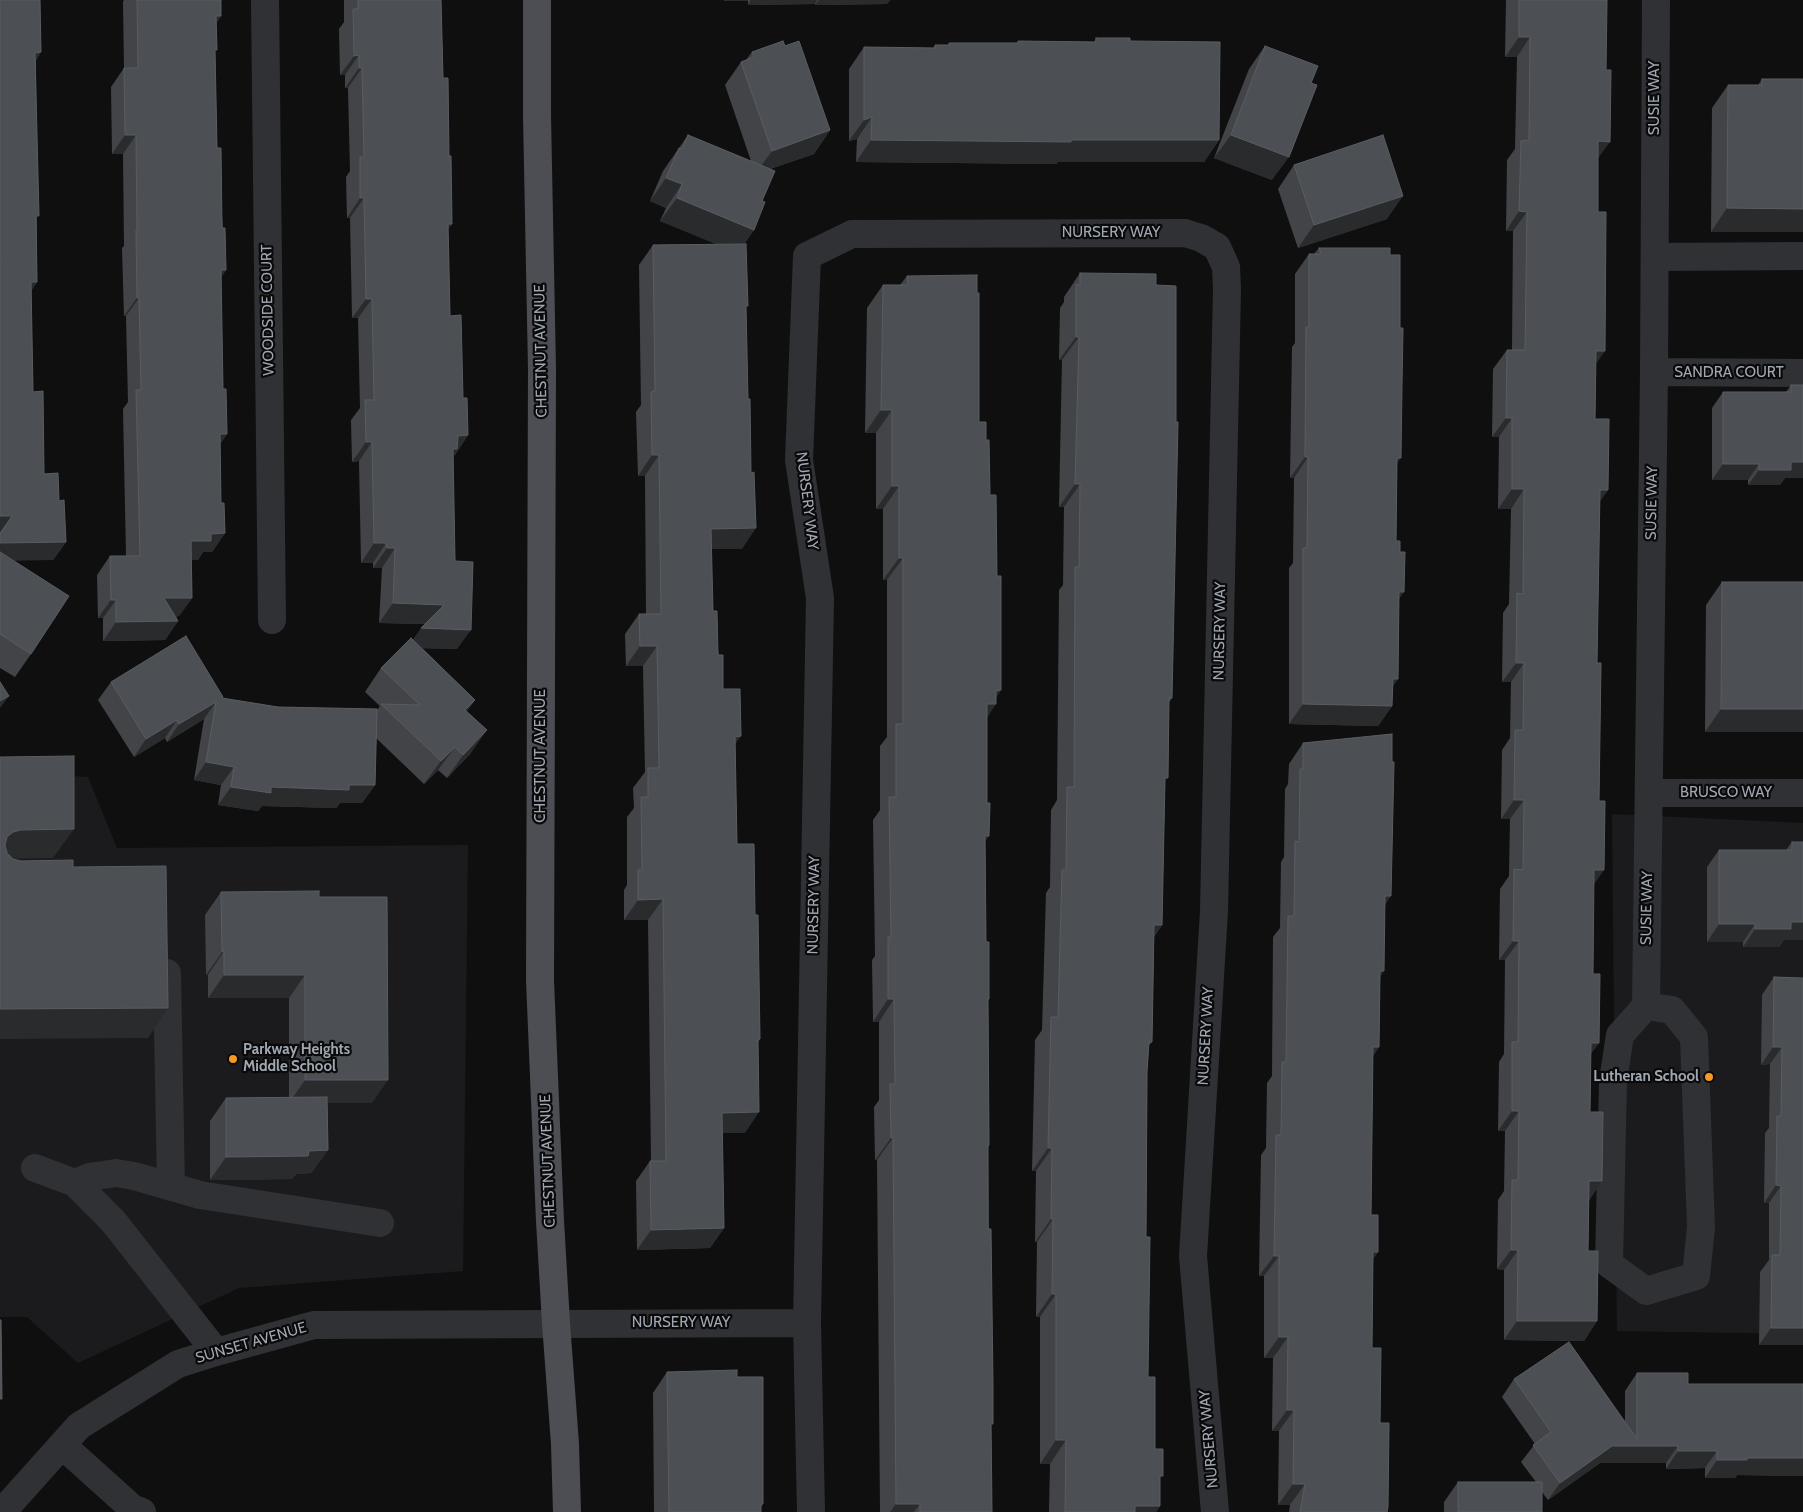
<!DOCTYPE html>
<html>
<head>
<meta charset="utf-8">
<style>
	body { margin:0 }
	canvas { display:block; background:#0f0f10 }
</style>
</head>
<body>
<canvas width="1803" height="1512"></canvas>
<script>
const g = document.querySelector('canvas').getContext('2d');
g.lineJoin = 'round';
function fillPath(path, color) { g.fillStyle = color; g.fill(path, 'evenodd'); }
const toPath = rows => new Path2D(rows.map(r => 'M' + r).join(''));
function trace(path, color, width, dash) { g.strokeStyle = color; g.lineWidth = width; g.lineCap = dash ? 'butt' : 'round'; g.setLineDash(dash || []); g.stroke(path); }
function write(font, color, halo, rows, align = 'center') {
  g.font = font + ' Cabin,sans-serif'; g.lineWidth = 4.5; g.setLineDash([]); g.textBaseline = 'middle'; g.strokeStyle = halo; g.fillStyle = color; for (const [text, x, y, turn = 0] of rows) {
    g.save(); g.translate(x, y); g.rotate((+turn || 0) * Math.PI / 180); g.textAlign = isNaN(turn) ? turn : align; if (halo) g.strokeText(text, 0, 0); g.fillText(text, 0, 0); g.restore();
  }
}
fillPath(toPath([
	[0,772,88,777,117,848,468,845,463,1271,239,1288,78,1363,27,1317,0,1317],
	[1612,814,1803,823,1803,1334,1617,1331]
]), '#1b1b1d');
trace(toPath([
	[265,0,272,620],
	[1655,257,1803,256],
	[1654,372,1803,373],
	[1649,793,1803,793],
	[167,973,171,1187],
	[1646,1006,1654,372,1656,0],
	[1646,1006,1672,1010,1694,1037,1701,1227,1696,1276,1646,1291,1609,1264,1613,1081,1620,1035,1646,1006],
	[35,1168,75,1183,113,1221,216,1352],
	[75,1183,89,1177,116,1173,134,1176,200,1195,380,1223],
	[62,1445,132,1508,142,1512],
	[2,1512,79,1426,178,1364,216,1352,314,1325,807,1323],
	[811,1512,807,1323,820,598,799,460,807,256,852,234,1185,233,1201,238,1217,247,1226,267,1227,288,1214,911,1193,1256,1215,1512]
]), '#303135', 28);
trace(toPath([
	[537,0,537,116,542,369,540,980,550,1221,556,1323,565,1444,567,1512]
]), '#4c4e54', 28);
fillPath(toPath([
	[0,0,41,52,36,60,37,282,31,291,33,392,44,474,59,501,66,542,53,560,14,560,31,654,15,677,0,668],
	[124,0,221,0,221,16,216,23,215,52,217,148,226,270,221,277,223,389,227,434,220,444,221,503,225,533,212,552,203,552,198,560,191,560,192,598,179,616,175,617,178,621,165,640,103,641,103,618,98,618,97,575,110,556,126,556,123,409,128,402,126,316,124,316,122,248,124,246,123,154,112,154,111,87,124,68,123,2],
	[344,0,441,0,443,78,449,156,452,224,448,229,450,316,468,435,455,455,453,456,457,649,422,648,475,700,467,711,471,753,447,778,438,770,424,784,376,738,375,785,362,803,340,803,336,808,262,806,258,811,218,805,221,785,194,780,204,719,167,742,165,738,134,757,98,700,111,682,278,707,377,710,380,706,365,692,381,668,413,640,425,624,379,623,382,568,373,568,373,563,361,563,359,461,352,462,351,420,360,408,358,318,352,318,350,218,347,218,346,177,350,171,348,88,345,88,345,75,340,75,339,29,344,22],
	[724,0,890,0,887,4,815,5,815,4,748,5,748,1,724,1],
	[1506,0,1607,0,1598,158,1595,419,1608,490,1599,502,1590,1112,1602,1181,1589,1200,1588,1251,1597,1321,1584,1341,1504,1340,1504,1270,1497,1269,1498,1200,1504,1191,1505,1131,1498,1131,1499,1062,1504,1054,1505,960,1499,960,1500,889,1509,876,1510,819,1501,819,1502,750,1510,738,1511,682,1502,682,1503,613,1509,604,1511,509,1498,509,1499,437,1492,437,1493,369,1507,350,1512,350,1513,231,1506,231,1507,160,1515,149,1517,57,1505,57],
	[1096,38,1130,41,1219,140,1204,162,1058,162,1056,164,856,162,857,139,849,141,849,69,864,47,933,48,935,45,948,45,949,43,1017,43,1018,41,1094,42],
	[785,46,830,130,814,154,770,169,762,201,754,230,744,244,746,309,742,549,711,549,713,611,723,689,735,744,737,844,755,915,760,1039,758,1042,745,1133,722,1133,724,1228,710,1248,637,1250,636,1181,650,1161,651,1161,648,920,624,920,624,890,627,885,627,817,634,808,633,788,645,772,643,666,626,666,625,634,639,614,646,614,645,476,638,476,636,412,641,405,639,265,653,245,717,244,660,221,666,208,650,201,663,171,688,135,751,161,725,85,741,62,746,60,752,52],
	[1265,46,1272,180,1214,158,1249,69],
	[1762,79,1803,79,1803,232,1711,232,1712,108,1728,85,1758,85],
	[1294,165,1387,219,1298,248,1278,189],
	[1319,248,1397,464,1396,541,1399,598,1398,679,1392,687,1392,706,1378,726,1289,724,1289,568,1293,563,1294,478,1290,478,1292,347,1295,343,1295,274,1309,254,1314,254],
	[1080,273,1156,285,1172,698,1169,702,1165,782,1162,925,1154,937,1152,1042,1148,1046,1147,1072,1146,1237,1148,1377,1155,1449,1160,1480,1160,1506,1156,1512,1049,1512,1050,1464,1040,1464,1040,1317,1036,1317,1037,1242,1035,1242,1036,1171,1032,1171,1035,1040,1042,1030,1046,893,1050,887,1051,810,1057,800,1059,590,1063,585,1064,507,1059,507,1062,360,1059,360,1060,308,1064,302,1064,297],
	[907,276,979,422,986,440,990,495,997,576,1001,690,996,697,987,717,985,841,986,942,989,999,988,1001,989,1145,988,1148,992,1512,880,1512,877,1160,875,1160,874,1107,879,1100,879,1022,873,1022,872,960,875,956,873,820,880,810,880,746,887,737,887,580,883,580,883,509,876,509,876,433,865,433,867,308,883,285,900,285],
	[1791,385,1803,385,1803,478,1785,478,1780,485,1748,485,1748,480,1712,480,1712,408,1723,392,1786,392],
	[1722,582,1803,732,1705,732,1706,605],
	[1303,743,1385,905,1380,978,1379,1047,1373,1056,1371,1215,1378,1252,1373,1259,1372,1348,1380,1423,1387,1512,1289,1512,1290,1505,1278,1505,1279,1431,1272,1431,1273,1358,1264,1358,1264,1276,1259,1276,1261,1155,1266,1148,1267,1083,1272,1076,1273,937,1280,928,1281,862,1284,857,1285,789,1288,784,1289,764],
	[1792,842,1803,842,1803,940,1784,940,1779,947,1743,947,1743,942,1707,942,1707,867,1719,850,1786,850],
	[221,892,319,897,372,1103,327,1103,328,1150,311,1173,296,1174,292,1179,210,1180,210,1121,226,1098,289,1097,289,998,208,998,208,975,206,975,205,915],
	[1774,977,1803,978,1803,1345,1759,1345,1760,1272,1769,1260,1769,1203,1764,1203,1765,1133,1769,1128,1770,1064,1761,1065,1762,995],
	[667,1372,737,1377,763,1504,761,1507,761,1512,654,1512,653,1393],
	[1637,1373,1688,1384,1803,1384,1803,1476,1737,1475,1735,1478,1705,1478,1705,1468,1666,1469,1666,1463,1600,1463,1548,1500,1542,1492,1542,1512,1444,1512,1444,1502,1458,1482,1536,1482,1521,1462,1535,1444,1502,1397,1514,1379,1625,1421,1625,1391]
]), '#424448');
fillPath(toPath([
	[725,0,748,0,748,1,724,1],
	[751,0,817,0,815,4,748,5],
	[819,0,890,0,887,4,815,5],
	[216,16,221,16,208,35],
	[1519,37,1530,37,1517,57,1505,57],
	[41,52,28,70,35,53],
	[359,55,345,75,340,75,354,56],
	[359,68,362,68,348,88,345,88],
	[872,117,857,139,849,141,864,120],
	[830,130,814,154,755,174,772,151],
	[125,135,136,135,123,154,112,154],
	[1231,135,1289,157,1272,180,1214,158],
	[871,140,1219,140,1204,162,1058,162,1056,164,856,162],
	[1598,141,1610,142,1596,161],
	[666,178,682,184,666,208,650,201],
	[1403,196,1387,219,1298,248,1314,225],
	[360,198,364,198,350,218,347,218],
	[677,198,754,230,737,253,660,221],
	[1727,208,1803,209,1803,232,1711,232],
	[1519,211,1527,212,1513,231,1506,231],
	[448,224,452,224,438,243],
	[221,270,226,270,213,289],
	[31,282,37,282,25,300],
	[137,298,139,298,126,316,124,316],
	[366,299,372,299,358,318,352,318],
	[1076,337,1079,337,1062,360,1059,360],
	[1596,351,1605,351,1591,371],
	[881,410,892,410,876,433,865,433],
	[1506,418,1512,418,1499,437,1492,437],
	[220,434,227,434,214,452],
	[468,435,455,455,453,455,444,469,458,436],
	[366,442,372,442,359,461,352,462],
	[652,455,659,455,645,476,638,476],
	[1305,457,1308,457,1294,478,1290,478],
	[1397,458,1401,458,1386,478],
	[1791,462,1803,462,1803,478,1785,478,1780,485,1748,485,1759,470],
	[1723,464,1759,464,1748,480,1712,480],
	[1075,484,1080,484,1064,507,1059,507],
	[892,486,899,486,883,509,876,509],
	[1512,489,1524,489,1511,509,1498,509],
	[1600,490,1608,490,1594,510],
	[0,516,12,516,0,532],
	[756,528,742,549,697,549,711,529],
	[225,533,212,552,203,552,198,560,178,560,191,541,211,534],
	[66,542,53,560,0,561,0,543],
	[374,543,386,543,373,563,361,563],
	[387,548,395,548,382,568,373,568],
	[899,558,903,558,887,580,883,580],
	[1399,592,1404,592,1390,612],
	[164,598,192,598,179,616,151,617],
	[111,600,116,600,103,618,98,618],
	[393,603,444,605,430,624,379,623],
	[178,621,165,640,103,641,116,622],
	[421,628,471,630,457,649,407,648],
	[640,646,657,646,643,666,626,666],
	[1516,663,1524,663,1511,682,1502,682],
	[1393,679,1398,679,1384,699],
	[1001,690,992,704,996,704,981,727,971,727,996,691],
	[9,696,0,708,0,701],
	[475,700,459,723,465,710],
	[216,702,204,719,167,742,179,724],
	[1303,704,1392,706,1378,726,1289,724],
	[1721,709,1803,709,1803,732,1705,732],
	[177,720,165,738,134,757,146,739],
	[487,730,471,753,447,778,463,755],
	[741,736,726,757,735,737],
	[455,747,438,770,424,784,441,761],
	[206,762,234,767,221,785,194,780],
	[349,785,375,785,362,803,340,803,336,808,262,806,258,811,218,805,231,787,271,787],
	[1514,800,1524,800,1510,819,1501,819],
	[74,829,53,858,0,859,7,837,13,832,21,830],
	[985,836,989,836,974,858],
	[1594,870,1604,870,1590,890],
	[1385,896,1391,896,1377,917],
	[663,899,648,920,624,920,638,900],
	[1791,922,1803,922,1803,940,1784,940,1779,947,1743,947,1755,929],
	[1719,924,1755,924,1743,942,1707,942],
	[1154,925,1162,925,1146,948],
	[1513,941,1519,941,1505,960,1499,960],
	[224,951,208,975,206,975,222,952],
	[1380,971,1384,971,1370,992],
	[224,975,305,975,289,998,208,998],
	[888,999,894,999,879,1022,873,1022],
	[168,1008,148,1038,0,1039,0,1009],
	[1591,1043,1599,1043,1585,1062],
	[1373,1047,1379,1047,1364,1068],
	[1773,1047,1782,1047,1770,1064,1761,1065],
	[305,1080,388,1080,372,1103,289,1103],
	[1512,1111,1519,1111,1505,1131,1498,1131],
	[759,1112,745,1133,708,1133,722,1113],
	[891,1138,893,1138,877,1160,875,1160],
	[1048,1148,1052,1148,1036,1171,1032,1171],
	[328,1150,311,1173,296,1174,292,1179,210,1180,226,1157,309,1151],
	[1589,1181,1602,1181,1589,1201],
	[1776,1185,1781,1186,1769,1203,1764,1203],
	[1051,1219,1053,1219,1037,1242,1035,1242],
	[724,1228,710,1248,637,1250,651,1230],
	[1511,1250,1518,1250,1504,1270,1497,1269],
	[1373,1252,1378,1252,1363,1273],
	[1274,1256,1279,1256,1264,1276,1259,1276],
	[1052,1294,1056,1294,1040,1317,1036,1317],
	[1517,1321,1597,1321,1584,1341,1504,1340],
	[1771,1328,1803,1328,1803,1345,1759,1345],
	[1279,1337,1288,1337,1273,1358,1264,1358],
	[1287,1410,1294,1410,1279,1431,1272,1431],
	[1056,1440,1066,1440,1050,1464,1040,1464],
	[1612,1446,1678,1446,1666,1463,1600,1463,1548,1500,1560,1483],
	[1678,1451,1717,1451,1705,1468,1666,1469],
	[1747,1458,1803,1458,1803,1476,1737,1475,1735,1478,1705,1478,1717,1460],
	[1293,1484,1305,1484,1290,1505,1278,1505],
	[896,1504,920,1504,914,1512,890,1512],
	[1135,1506,1160,1506,1156,1512,1131,1512]
]), '#292b2d');
const building = toPath([
	[0,0,40,0,41,52,35,53,39,216,36,216,37,282,31,282,33,392,43,391,44,474,58,473,59,501,64,500,66,542,0,543,0,534,12,516,0,516,0,0],
	[137,0,221,0,221,16,216,16,217,50,215,50,217,148,221,148,222,228,225,228,226,270,221,270,223,389,226,389,227,434,220,434,221,503,224,503,225,533,211,534,211,541,191,541,192,598,164,598,178,621,116,622,116,600,111,600,110,556,140,556,136,390,141,390,139,298,137,298,136,230,137,230,136,135,125,135,124,68,138,68,137,0],
	[358,0,441,0,443,78,448,78,449,156,451,156,452,224,448,224,450,316,461,315,463,398,467,398,468,435,458,436,457,449,453,449,455,561,473,562,471,630,421,628,444,605,393,603,395,548,387,548,386,543,374,543,372,442,366,442,365,400,374,400,372,299,366,299,364,198,360,198,360,157,364,157,362,68,359,68,359,55,354,56,353,9,358,9,358,0],
	[1519,0,1607,0,1606,70,1611,70,1610,142,1598,141,1598,212,1606,212,1605,351,1596,351,1595,419,1609,419,1608,490,1600,490,1597,663,1601,663,1599,801,1605,801,1604,870,1594,870,1593,974,1600,974,1599,1043,1591,1043,1590,1112,1603,1112,1602,1181,1589,1181,1588,1251,1598,1251,1597,1321,1517,1321,1518,1250,1511,1250,1512,1180,1518,1180,1519,1111,1512,1111,1512,1042,1518,1042,1519,941,1513,941,1514,869,1523,870,1524,800,1514,800,1515,730,1523,730,1524,663,1516,663,1517,593,1523,594,1524,489,1512,489,1512,418,1506,418,1507,350,1525,350,1527,212,1519,211,1521,141,1529,140,1530,37,1519,37,1519,0],
	[1096,38,1130,38,1130,41,1220,42,1219,140,1071,140,1071,142,871,140,872,117,864,120,864,47,935,48,935,45,949,45,949,43,1018,43,1018,41,1096,42,1096,38],
	[783,41,785,46,799,41,830,130,772,151,741,62,754,57,752,52,783,41],
	[1265,46,1318,66,1311,83,1317,85,1289,157,1231,135,1265,46],
	[1762,79,1803,79,1803,209,1727,208,1728,85,1762,85,1762,79],
	[688,135,775,171,762,201,765,202,754,230,677,198,682,184,666,178,679,148,682,149,688,135],
	[1383,135,1403,196,1314,225,1294,165,1383,135],
	[746,244,748,306,746,306,748,399,750,399,751,473,754,472,756,528,711,529,713,611,717,611,718,655,723,655,723,689,740,689,741,736,735,737,737,844,754,844,755,915,758,915,760,1039,758,1039,759,1112,722,1113,724,1228,651,1230,650,1161,666,1161,663,899,638,900,638,870,642,870,641,797,648,797,648,768,659,768,657,646,640,646,639,614,661,614,659,455,652,455,651,392,655,391,653,245,746,244],
	[1319,248,1390,248,1390,255,1400,255,1400,328,1403,328,1402,385,1401,458,1397,458,1396,541,1400,541,1400,552,1405,552,1404,592,1399,592,1398,679,1393,679,1392,706,1303,704,1303,548,1307,548,1308,457,1305,457,1306,327,1309,327,1309,254,1321,254,1319,248],
	[1080,273,1156,274,1156,285,1176,286,1176,422,1178,422,1172,698,1169,698,1168,778,1165,778,1162,925,1154,925,1152,1042,1149,1042,1147,1072,1146,1237,1150,1237,1148,1377,1155,1377,1155,1449,1163,1449,1163,1476,1160,1476,1160,1506,1135,1506,1135,1512,1065,1512,1066,1440,1056,1440,1056,1294,1052,1294,1053,1219,1051,1219,1052,1148,1048,1148,1051,1017,1058,1017,1062,870,1066,870,1067,787,1074,787,1075,567,1079,567,1080,484,1075,484,1079,337,1076,337,1076,284,1080,285,1080,273],
	[977,275,977,293,979,293,979,422,986,422,986,440,989,440,990,495,996,495,997,576,1001,576,1001,690,996,691,996,704,987,704,987,803,990,803,989,836,985,836,986,942,989,942,989,999,988,999,989,1145,988,1145,988,1229,991,1229,993,1385,993,1424,991,1424,992,1512,920,1512,920,1504,896,1504,893,1138,891,1138,890,1084,895,1084,894,999,888,999,888,937,891,937,889,797,896,797,896,724,903,724,903,558,899,558,899,486,892,486,892,410,881,410,883,285,908,285,907,276,977,275],
	[1791,385,1803,385,1803,462,1791,462,1791,470,1759,470,1759,464,1723,464,1723,392,1791,392,1791,385],
	[0,552,69,596,31,654,0,634,0,552],
	[1722,582,1803,582,1803,709,1721,709,1722,582],
	[186,636,223,697,222,698,278,707,377,709,375,785,349,785,349,790,271,787,271,793,231,787,234,767,206,762,216,702,179,724,177,720,146,739,111,682,186,636],
	[411,638,475,700,465,710,487,730,463,755,455,747,441,761,381,704,420,705,381,668,411,638],
	[0,682,9,696,0,701,0,682],
	[1392,734,1392,762,1394,762,1391,896,1385,896,1384,971,1380,971,1379,1047,1373,1047,1371,1215,1378,1215,1378,1252,1373,1252,1372,1348,1381,1348,1380,1423,1389,1423,1388,1507,1387,1512,1300,1512,1305,1484,1293,1484,1294,1410,1287,1410,1288,1337,1279,1337,1279,1256,1274,1256,1276,1135,1281,1135,1282,1062,1286,1062,1288,916,1294,916,1295,841,1299,842,1300,769,1303,769,1303,743,1392,734],
	[74,756,74,829,21,830,13,832,7,837,5,845,7,853,13,859,21,861,73,860,73,867,166,866,168,1008,0,1009,0,757,74,756],
	[1792,842,1803,842,1803,922,1791,922,1791,929,1755,929,1755,924,1719,924,1719,850,1792,850,1792,842],
	[319,891,319,897,387,897,388,1080,305,1080,305,975,224,975,224,951,222,952,221,892,319,891],
	[1774,977,1803,978,1803,1328,1771,1328,1772,1255,1780,1255,1781,1186,1776,1185,1777,1116,1781,1116,1782,1047,1773,1047,1774,977],
	[327,1097,328,1150,309,1151,308,1156,226,1157,226,1098,327,1097],
	[0,1320,1,1320,2,1399,0,1399,0,1320],
	[1569,1342,1637,1439,1637,1373,1688,1373,1688,1384,1803,1384,1803,1458,1747,1458,1747,1460,1717,1460,1717,1451,1678,1451,1678,1446,1612,1446,1560,1483,1533,1445,1551,1432,1514,1379,1569,1342],
	[737,1370,737,1377,763,1377,763,1504,761,1504,761,1512,669,1512,667,1372,737,1370],
	[1458,1482,1542,1482,1542,1512,1458,1512,1458,1482]
]);
fillPath(building, '#4c4f53');
trace(building, '#595d62', 1);
for (const [x, y, r, color] of [
	[233,1059,5,"#f69821"],
	[1709,1077,5,"#f69821"]
]) { const dot = new Path2D(); dot.arc(x, y, r, 0, 2 * Math.PI); g.fillStyle = color; g.fill(dot); trace(dot, '#0a0a0b', 2); }
write('15px', '#9fa7b2', '#0a0a0b', [
	["SUSIE WAY",1655,98,-90],
	["NURSERY WAY",1111,233],
	["WOODSIDE COURT",268,310,-91],
	["CHESTNUT AVENUE",541,351,-91],
	["SANDRA COURT",1729,373],
	["NURSERY WAY",807,501,83],
	["SUSIE WAY",1652,503,-89],
	["NURSERY WAY",1220,631,-89],
	["CHESTNUT AVENUE",541,756,-90],
	["BRUSCO WAY",1726,793],
	["NURSERY WAY",814,905,-89],
	["SUSIE WAY",1647,908,-89],
	["NURSERY WAY",1206,1036,-87],
	["CHESTNUT AVENUE",548,1161,-92],
	["NURSERY WAY",681,1323],
	["SUNSET AVENUE",251,1343,-16],
	["NURSERY WAY",1209,1439,-95]
]);
write('bold 15px', '#9fa7b2', '#0a0a0b', [
	["Parkway Heights",243,1050],
	["Middle School",243,1067],
	["Lutheran School",1699,1077,"right"]
], 'left');
</script>
</body>
</html>
